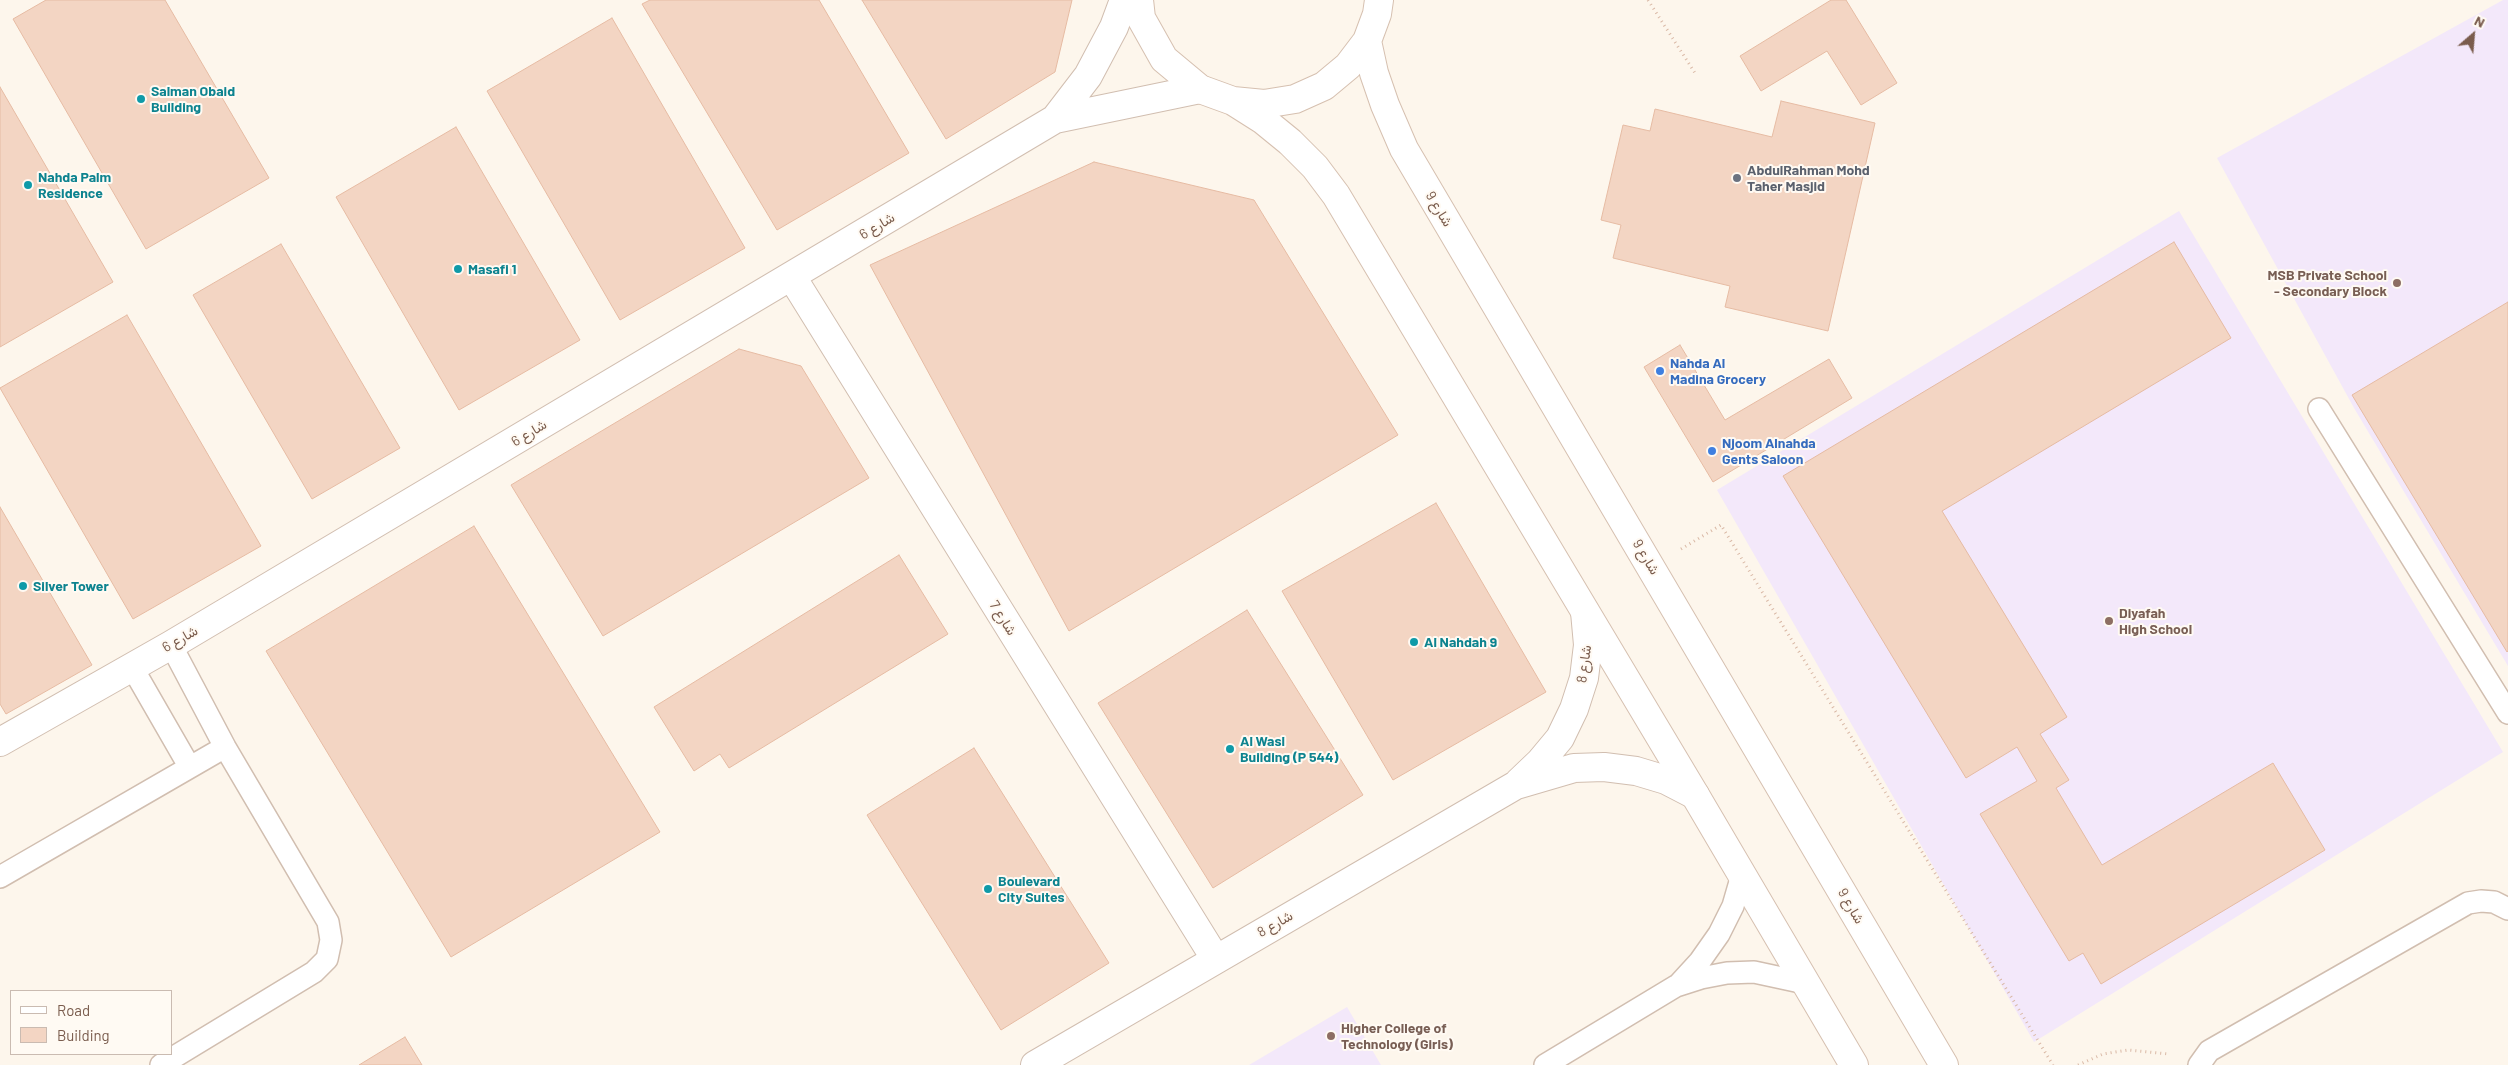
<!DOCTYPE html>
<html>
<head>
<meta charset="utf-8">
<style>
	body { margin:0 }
	#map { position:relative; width:2508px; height:1065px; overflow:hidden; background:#fdf6ec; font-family:Barlow,sans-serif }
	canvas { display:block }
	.legend { position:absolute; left:10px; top:990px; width:162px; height:65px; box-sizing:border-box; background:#fffaf3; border:1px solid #cabbb1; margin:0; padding:6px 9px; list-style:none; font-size:15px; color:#7a5c4d }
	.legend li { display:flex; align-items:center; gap:10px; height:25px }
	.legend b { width:25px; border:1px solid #cabbb1 }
	.north { position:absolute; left:2448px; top:10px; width:50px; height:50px; -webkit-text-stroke:4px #fffaf3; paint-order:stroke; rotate:27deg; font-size:14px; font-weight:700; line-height:20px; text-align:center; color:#7a5c4d }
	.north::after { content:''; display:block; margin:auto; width:18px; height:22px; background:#7a5c4d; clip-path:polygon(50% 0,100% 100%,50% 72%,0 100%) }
</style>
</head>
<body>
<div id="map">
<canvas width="2508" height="1065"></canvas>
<ul class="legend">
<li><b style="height:6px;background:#fff"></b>Road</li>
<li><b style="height:14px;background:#f3d5c3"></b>Building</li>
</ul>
<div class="north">N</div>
</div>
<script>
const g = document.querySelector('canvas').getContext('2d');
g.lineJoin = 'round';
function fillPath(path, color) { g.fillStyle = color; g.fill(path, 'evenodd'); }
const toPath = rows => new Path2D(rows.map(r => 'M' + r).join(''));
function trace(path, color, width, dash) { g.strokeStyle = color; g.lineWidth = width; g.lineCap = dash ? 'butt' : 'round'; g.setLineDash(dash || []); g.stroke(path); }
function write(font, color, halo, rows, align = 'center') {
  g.font = font + ' Barlow,Vazirmatn,sans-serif'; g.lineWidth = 4; g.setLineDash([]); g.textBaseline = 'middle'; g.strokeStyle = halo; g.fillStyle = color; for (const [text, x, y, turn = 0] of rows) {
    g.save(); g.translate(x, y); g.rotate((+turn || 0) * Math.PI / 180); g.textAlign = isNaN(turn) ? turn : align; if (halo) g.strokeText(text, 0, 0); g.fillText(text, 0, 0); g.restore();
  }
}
fillPath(toPath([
	[2503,0,2508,0,2508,666,2354,408,2217,158],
	[2179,211,2503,752,2034,1042,1717,490],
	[1347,1007,1381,1065,1249,1065]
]), '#f3e8fa');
const building = toPath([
	[46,0,165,0,269,178,146,249,13,19,46,0],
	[650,0,819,0,909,153,777,230,642,4,650,0],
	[862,0,1072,0,1055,72,946,139,862,0],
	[1831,0,1846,0,1897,83,1861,105,1827,51,1761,91,1740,56,1831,0],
	[612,18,745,248,620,320,487,91,612,18],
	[0,87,113,282,0,347,0,87],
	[1781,101,1875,123,1828,331,1725,307,1730,286,1613,258,1621,225,1601,220,1623,125,1650,131,1655,109,1772,137,1781,101],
	[456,127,580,340,459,410,336,197,456,127],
	[1094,162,1254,200,1398,435,1069,631,870,265,1094,162],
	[2174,242,2231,338,1942,511,2067,717,2040,734,2069,780,2056,788,2102,865,2273,763,2325,850,2101,984,2083,953,2069,961,1980,814,2037,781,2017,747,1966,778,1783,476,2174,242],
	[281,244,400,448,312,499,193,295,281,244],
	[2508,302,2508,651,2507,652,2352,395,2508,302],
	[127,315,261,546,133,619,0,388,127,315],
	[1680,345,1725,420,1829,359,1852,398,1713,482,1644,367,1680,345],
	[739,349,801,366,869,478,603,636,511,485,739,349],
	[1436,503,1546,692,1393,780,1282,591,1436,503],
	[0,507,92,665,6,714,0,704,0,507],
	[474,526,660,832,451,957,266,651,474,526],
	[899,555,948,634,729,768,720,754,694,771,654,707,899,555],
	[1247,610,1363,795,1213,888,1098,703,1247,610],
	[974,748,1109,963,1001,1030,867,815,974,748],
	[405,1037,422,1065,359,1065,405,1037]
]);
fillPath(building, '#f3d5c3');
trace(building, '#e6bba3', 1);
const lane = toPath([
	[2319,409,2508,713],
	[132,667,189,766],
	[0,877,225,747],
	[1678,985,1700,961,1719,934,1733,906,1742,875],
	[161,1065,314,972,327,959,331,940,328,922,225,747,171,645],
	[1545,1065,1676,986,1701,978,1727,973,1754,972,1805,983],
	[2199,1065,2209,1051,2468,903,2481,901,2494,902,2508,909]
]);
const street = toPath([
	[1055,119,1088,76,1114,27,1124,0],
	[792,277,1215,958],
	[0,742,171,645,1055,119,1200,89],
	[1519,782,1540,762,1560,738,1574,709,1584,678,1588,645,1585,612],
	[1035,1065,1516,785,1574,768,1604,767,1636,771,1666,780,1695,795]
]);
const secondary = toPath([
	[1139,0,1141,18,1164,59,1200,89,1233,101,1264,104,1295,99,1324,86,1348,66,1367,41,1377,14,1379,0],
	[1367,41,1374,73,1385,105,1404,149,1944,1065],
	[1233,101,1263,120,1290,142,1315,167,1336,195,1695,795,1854,1065]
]);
trace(lane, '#d1beb0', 24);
trace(street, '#d1beb0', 30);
trace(secondary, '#d6c0b0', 30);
trace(toPath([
	[1648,0,1695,73],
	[1681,549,1721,525,2053,1065],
	[2078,1065,2103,1054,2128,1050,2169,1054]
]), '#d9b8a5', 3, [1, 4]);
trace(lane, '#fff', 21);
trace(street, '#fff', 28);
trace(secondary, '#fff', 28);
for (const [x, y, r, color] of [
	[141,99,5,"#0f9aa8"],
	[1737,178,5,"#6b7280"],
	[28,185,5,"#0f9aa8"],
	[458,269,5,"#0f9aa8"],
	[2397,283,5,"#8d6e63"],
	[1660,371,5,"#3f7fe0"],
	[1712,451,5,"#3f7fe0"],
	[23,586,5,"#0f9aa8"],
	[2109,621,5,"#8d6e63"],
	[1414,642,5,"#0f9aa8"],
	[1230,749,5,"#0f9aa8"],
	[988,889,5,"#0f9aa8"],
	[1331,1036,5,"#8d6e63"]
]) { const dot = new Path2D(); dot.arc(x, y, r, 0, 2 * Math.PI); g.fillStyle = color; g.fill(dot); trace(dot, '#fffaf3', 2); }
write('bold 14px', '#0d838f', '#fffaf3', [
	["Salman Obaid",151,91],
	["Building",151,107],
	["Nahda Palm",38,177],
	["Residence",38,193],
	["Masafi 1",468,269],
	["Silver Tower",33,586],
	["Al Nahdah 9",1424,642],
	["Al Wasl",1240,741],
	["Building (P 544)",1240,757],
	["Boulevard",998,881],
	["City Suites",998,897]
], 'left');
write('bold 14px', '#5b616d', '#fffaf3', [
	["AbdulRahman Mohd",1747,170],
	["Taher Masjid",1747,186]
], 'left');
write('14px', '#7a5c4d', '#fffaf3', [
	["شارع 9",1439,209,59],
	["شارع 6",877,226,-31],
	["شارع 6",529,433,-31],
	["شارع 9",1646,557,59],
	["شارع 7",1003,618,58],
	["شارع 6",180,639,-30],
	["شارع 8",1584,664,-82],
	["شارع 9",1851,906,60],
	["شارع 8",1275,924,-30]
]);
write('bold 14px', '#785e54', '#fffaf3', [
	["MSB Private School",2387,275,"right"],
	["- Secondary Block",2387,291,"right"],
	["Diyafah",2119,613],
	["High School",2119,629],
	["Higher College of",1341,1028],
	["Technology (Girls)",1341,1044]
], 'left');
write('bold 14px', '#366cbe', '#fffaf3', [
	["Nahda Al",1670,363],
	["Madina Grocery",1670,379],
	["Njoom Alnahda",1722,443],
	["Gents Saloon",1722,459]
], 'left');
</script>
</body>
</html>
